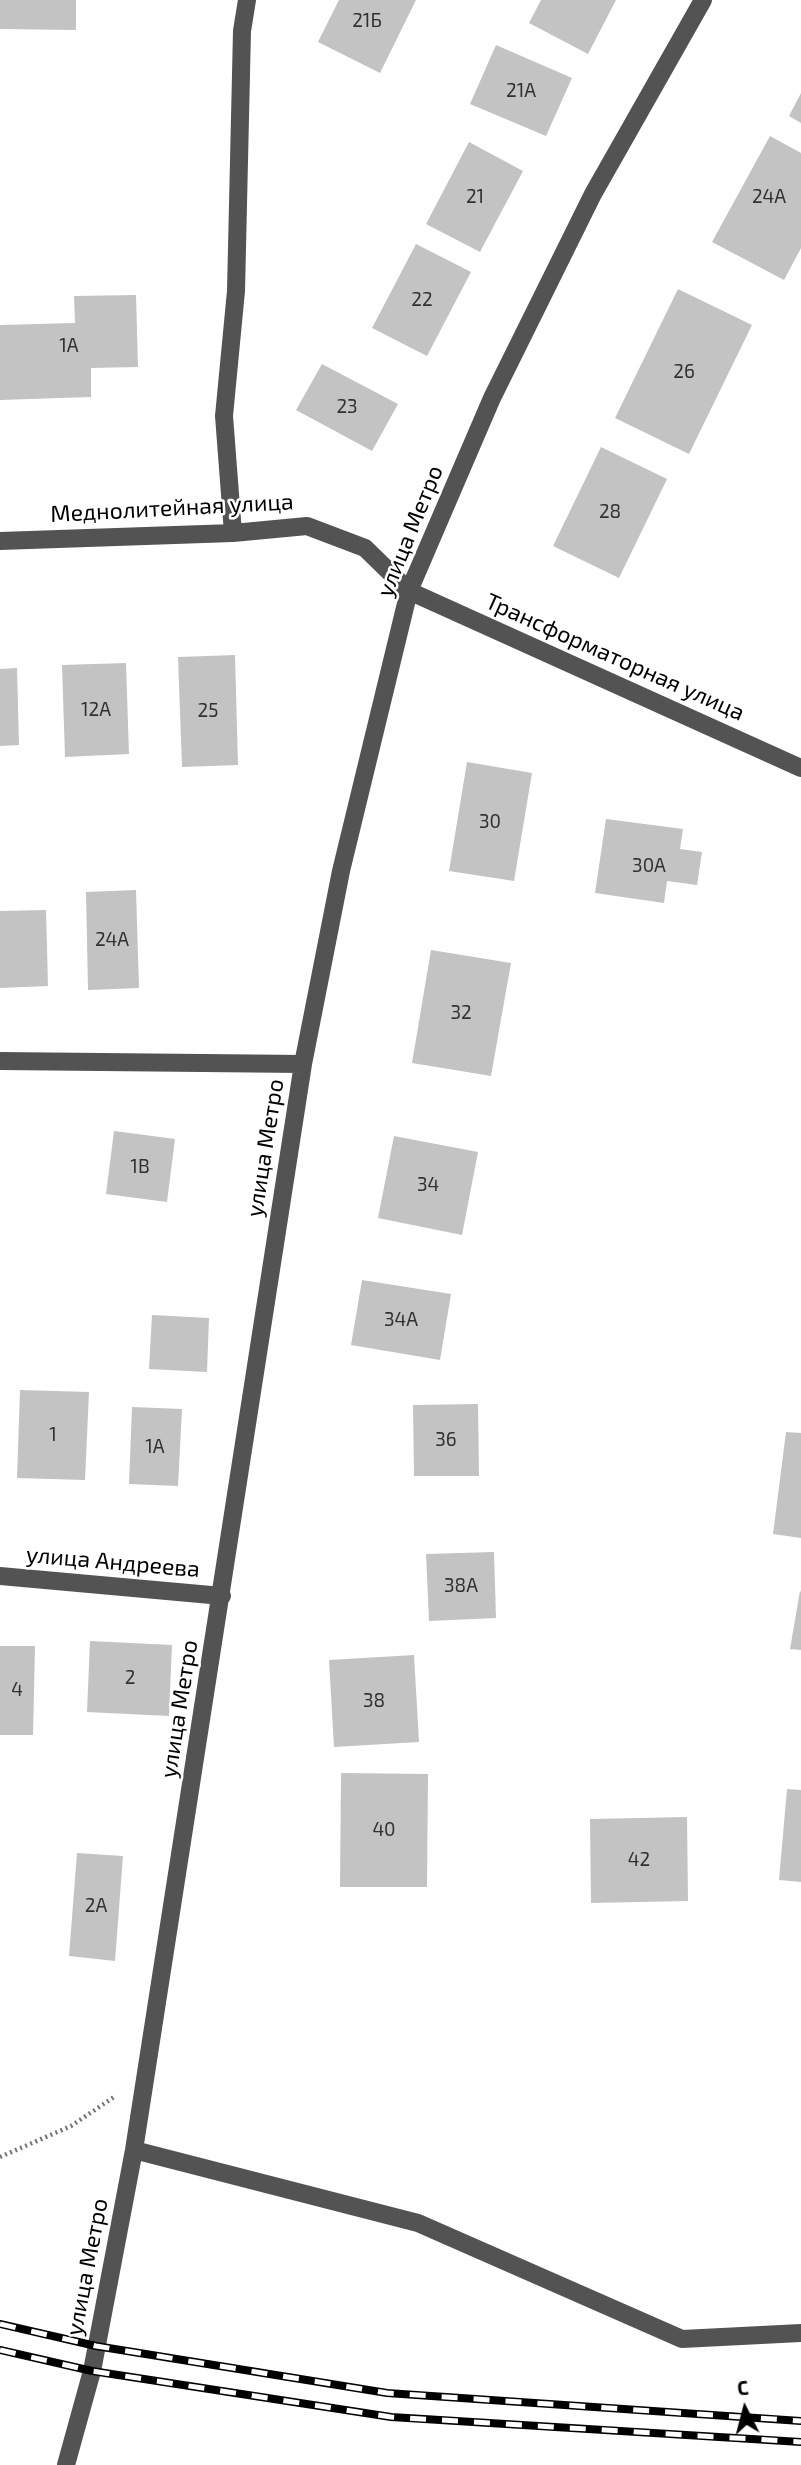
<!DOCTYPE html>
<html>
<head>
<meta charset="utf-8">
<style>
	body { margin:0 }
	#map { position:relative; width:801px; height:2465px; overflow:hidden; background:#fff; font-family:"Exo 2",sans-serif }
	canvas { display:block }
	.north { position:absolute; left:710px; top:2374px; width:70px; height:70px; -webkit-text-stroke:5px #fff; paint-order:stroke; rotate:354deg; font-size:19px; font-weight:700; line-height:28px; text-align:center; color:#000 }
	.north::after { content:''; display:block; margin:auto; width:24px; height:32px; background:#000; clip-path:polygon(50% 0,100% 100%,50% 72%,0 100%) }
</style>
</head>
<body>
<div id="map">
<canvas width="801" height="2465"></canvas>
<div class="north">С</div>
</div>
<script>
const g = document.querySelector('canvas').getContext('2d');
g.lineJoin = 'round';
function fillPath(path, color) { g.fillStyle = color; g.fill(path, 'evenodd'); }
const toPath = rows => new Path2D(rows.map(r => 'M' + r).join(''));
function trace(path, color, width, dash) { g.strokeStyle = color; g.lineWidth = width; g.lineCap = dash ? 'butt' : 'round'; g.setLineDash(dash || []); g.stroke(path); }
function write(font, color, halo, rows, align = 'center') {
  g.font = font + ' "Exo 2",sans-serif'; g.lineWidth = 5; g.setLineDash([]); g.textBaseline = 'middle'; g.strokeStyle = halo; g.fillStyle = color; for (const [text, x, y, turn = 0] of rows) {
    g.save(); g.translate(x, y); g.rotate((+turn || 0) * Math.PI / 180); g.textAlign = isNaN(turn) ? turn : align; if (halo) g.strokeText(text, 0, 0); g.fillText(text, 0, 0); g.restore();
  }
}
fillPath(toPath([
	[0,0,76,0,76,30,0,29],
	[339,0,416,0,380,73,318,42],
	[541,0,616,0,588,54,529,23],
	[496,45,572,78,546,136,470,104],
	[801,93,801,123,789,116],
	[770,136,801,153,801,248,784,280,712,242],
	[469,142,523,171,480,252,426,224],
	[416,244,471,272,427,356,372,328],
	[678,289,752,325,689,454,615,418],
	[136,295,138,367,91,368,91,397,0,400,0,325,75,323,74,296],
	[322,364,398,404,372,451,296,410],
	[601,447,667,479,619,578,553,546],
	[235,655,238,765,182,767,178,657],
	[126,663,129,754,65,757,62,665],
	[17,668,19,745,0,746,0,669],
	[467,762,532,773,514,881,449,871],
	[606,819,683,829,680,849,702,852,697,885,667,881,664,903,595,893],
	[136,890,139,988,88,990,86,892],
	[46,910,48,986,0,988,0,911],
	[431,950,511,963,491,1076,412,1063],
	[114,1131,175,1139,167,1202,106,1194],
	[394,1136,478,1152,462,1235,378,1218],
	[362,1280,451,1294,440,1360,351,1345],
	[152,1315,209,1318,207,1372,149,1369],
	[20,1390,89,1392,85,1480,17,1478],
	[478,1404,479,1476,414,1476,413,1405],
	[132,1407,182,1409,178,1486,129,1484],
	[786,1432,801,1433,801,1538,773,1534],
	[494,1552,496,1618,429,1621,426,1554],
	[800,1591,801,1592,801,1650,790,1649],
	[90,1641,172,1645,169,1716,87,1712],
	[0,1646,35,1646,33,1735,0,1735],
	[414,1655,419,1742,334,1747,329,1660],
	[341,1773,428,1774,427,1887,340,1887],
	[787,1789,801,1790,801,1882,779,1880],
	[687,1817,688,1901,591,1903,590,1819],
	[77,1853,123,1856,115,1961,69,1956]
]), '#c3c3c3');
trace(toPath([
	[0,2157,71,2126,114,2097]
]), '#757575', 4.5, [2, 3.5]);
trace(toPath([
	[233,533,224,416,236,291,242,31,247,0],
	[0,541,233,533,307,526,365,548,409,591,801,768],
	[0,1061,303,1064],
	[0,1576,222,1596],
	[134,2150,418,2223,682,2339,801,2333],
	[66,2465,92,2371,134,2150,303,1064,341,871,409,591,492,398,593,194,703,0]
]), '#535353', 18);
const rail = toPath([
	[0,2324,96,2346,387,2393,801,2421],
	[0,2350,92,2371,391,2417,801,2442]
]);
trace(rail, '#000', 8);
trace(rail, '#fff', 5, [16]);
write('19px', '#313131', null, [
	["21Б",367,21],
	["21А",521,91],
	["21",475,197],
	["24А",769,197],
	["22",422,300],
	["1А",69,346],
	["26",684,372],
	["23",347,407],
	["28",610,512],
	["12А",96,710],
	["25",208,711],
	["30",490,822],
	["30А",649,866],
	["24А",112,940],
	["32",461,1013],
	["1В",140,1167],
	["34",428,1185],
	["34А",401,1320],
	["1",53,1435],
	["36",446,1440],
	["1А",155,1447],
	["38А",461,1586],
	["2",130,1678],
	["4",17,1690],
	["38",374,1701],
	["40",384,1830],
	["42",639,1860],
	["2А",96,1906]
]);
write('23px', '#000', '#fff', [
	["Меднолитейная улица",172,508,-3],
	["улица Метро",410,531,-68],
	["Трансформаторная улица",615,657,24],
	["улица Метро",265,1148,-81],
	["улица Андреева",113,1562,5],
	["улица Метро",179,1709,-81],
	["улица Метро",87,2267,-79]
]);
</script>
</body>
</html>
